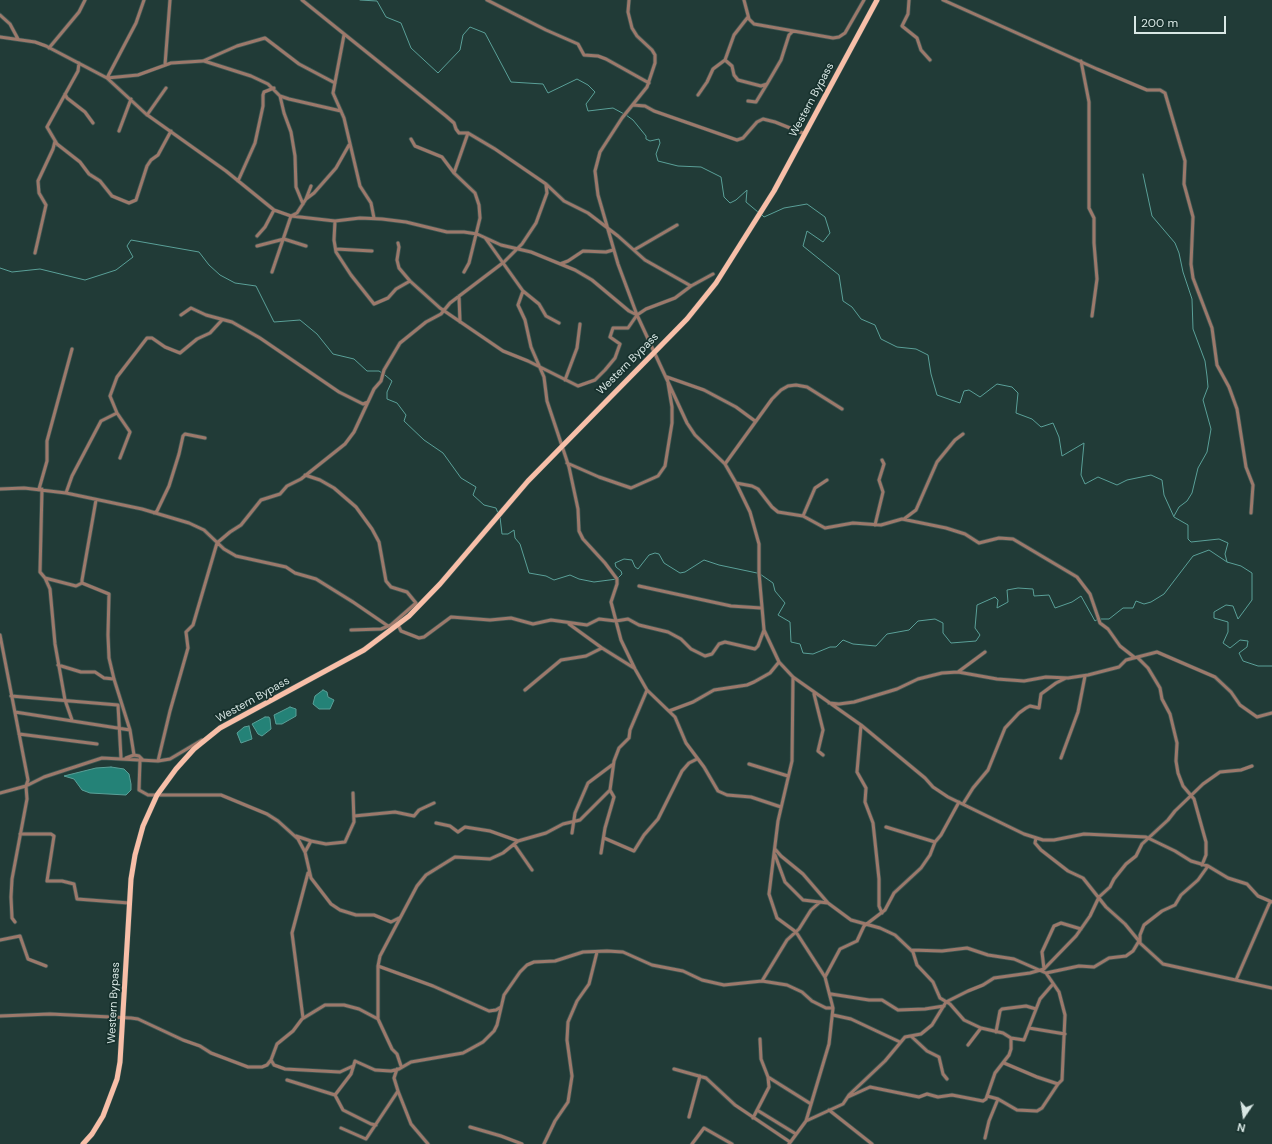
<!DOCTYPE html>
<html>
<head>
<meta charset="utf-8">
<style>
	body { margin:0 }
	#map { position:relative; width:1272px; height:1144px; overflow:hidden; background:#213b37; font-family:"DM Sans",sans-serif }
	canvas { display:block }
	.north { position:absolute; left:1224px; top:1096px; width:40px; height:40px; -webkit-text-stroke:3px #17312d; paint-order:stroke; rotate:193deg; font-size:11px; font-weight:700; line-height:16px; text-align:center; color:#d8e7e4 }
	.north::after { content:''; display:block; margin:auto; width:14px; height:18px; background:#d8e7e4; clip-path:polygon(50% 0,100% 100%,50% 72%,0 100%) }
	.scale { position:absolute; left:1134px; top:16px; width:92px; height:18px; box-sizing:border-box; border:2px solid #d8e7e4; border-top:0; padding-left:5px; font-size:12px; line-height:14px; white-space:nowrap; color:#d8e7e4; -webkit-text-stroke:3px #17312d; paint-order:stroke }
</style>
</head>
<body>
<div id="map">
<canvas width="1272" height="1144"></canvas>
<div class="north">N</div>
<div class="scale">200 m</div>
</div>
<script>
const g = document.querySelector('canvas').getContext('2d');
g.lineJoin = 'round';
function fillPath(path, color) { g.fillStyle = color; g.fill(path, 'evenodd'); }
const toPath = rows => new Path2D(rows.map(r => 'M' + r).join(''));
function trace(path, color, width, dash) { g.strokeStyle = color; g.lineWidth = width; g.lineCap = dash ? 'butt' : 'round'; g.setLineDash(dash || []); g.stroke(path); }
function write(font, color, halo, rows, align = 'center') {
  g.font = font + ' "DM Sans",sans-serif'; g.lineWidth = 3.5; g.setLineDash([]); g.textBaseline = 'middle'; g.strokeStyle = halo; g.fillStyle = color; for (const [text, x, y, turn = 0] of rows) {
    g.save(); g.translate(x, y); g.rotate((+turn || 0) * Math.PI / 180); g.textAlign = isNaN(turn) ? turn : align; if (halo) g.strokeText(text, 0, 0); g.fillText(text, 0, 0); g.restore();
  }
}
const water = toPath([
	[323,690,327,692,328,697,334,700,330,709,319,709,313,704,315,696,323,690],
	[290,707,296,709,296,716,282,724,276,724,274,715,290,707],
	[265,717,269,717,270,719,271,729,262,736,258,734,252,724,265,717],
	[249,726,252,739,241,743,237,733,244,727,249,726],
	[111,767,124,769,129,774,131,784,131,790,126,795,90,793,82,790,74,779,64,776,96,768,111,767]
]);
fillPath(water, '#248277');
trace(water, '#5aa098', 1);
trace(toPath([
	[360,0,377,1,386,17,401,23,411,48,438,73,460,50,463,35,470,27,485,33,511,82,543,84,548,93,577,79,588,85,595,92,586,104,588,111,613,108,626,115,633,120,646,136,646,139,650,141,659,139,660,143,656,154,658,161,678,166,701,167,721,177,724,197,730,203,736,200,747,190,746,202,758,212],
	[1143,174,1152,216,1175,243,1179,253,1183,272,1192,299,1193,329,1205,361,1207,376,1208,387,1203,400,1211,429,1207,452,1198,468,1192,493,1187,501,1179,507,1174,516],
	[762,215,764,217,784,208,807,204,825,217,830,233,823,242,807,231,803,246,839,275,843,301,852,307,861,319,875,325,881,339,897,347,916,349,928,355,931,374,937,395,960,403,964,391,969,390,980,397,997,384,1012,387,1018,393,1016,413,1032,419,1041,427,1053,423,1059,437,1062,456,1084,443,1081,475,1085,484,1098,477,1117,485,1127,480,1151,475,1162,480,1164,495,1174,517,1188,525,1188,539,1191,542,1219,539,1228,543,1225,554,1227,562,1241,566,1252,573,1252,600,1238,619,1233,606,1226,605,1214,612,1214,618,1228,622,1228,632,1223,643,1230,648,1240,640,1248,641,1247,647,1239,653,1243,661,1258,666,1272,666],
	[0,268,12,272,40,269,85,280,116,270,133,257,127,246,131,240,199,252,209,265,220,275,235,283,256,286,274,322,300,320,317,334,333,354,354,359,367,371,379,371,382,373],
	[385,375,392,381,387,392,387,399,397,403,406,415,404,421,424,440,443,453,461,478,476,487,473,495,484,505,496,508,498,513],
	[500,517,502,534,508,534,514,530,515,538,520,544,529,573,546,576,554,580,570,575,579,579,594,582,617,579,622,574,621,571,616,567,615,563,624,559,632,560,635,567,638,569,649,555,655,553,659,554,664,563,680,573,685,572,704,560,719,565,757,573],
	[760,574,773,583,775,591,785,603,778,615,790,622,791,642,800,644,803,653,813,654,830,647,836,647,843,640,853,644,876,646,887,634,909,630,918,621,935,619,943,623,943,633,951,643,976,641,980,635,975,628,977,605,995,597,998,600,997,608,1008,602,1007,590,1018,588,1033,589,1034,596,1049,595,1055,608,1072,602,1081,596,1095,621,1098,619],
	[1101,619,1109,619,1123,608,1133,608,1136,601,1144,604,1151,602,1164,594,1193,556,1209,550,1227,562]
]), '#5aa098', 1);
const street = toPath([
	[302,0,446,116,454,123,456,129,459,133,468,133,495,149,546,184,564,201,588,213,618,236,645,260,691,286,675,298,646,309,637,315,628,328,613,328,610,337,620,344,615,358,605,370,595,380,578,386,528,361,503,351,440,308,410,281,399,268,397,260,399,247,398,243],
	[487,0,546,30,578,44,584,55,598,56,606,59,649,83],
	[629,0,628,12,632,28,637,36,652,50,655,55,655,63,647,87,622,118,600,152,595,171,598,195,618,264,637,315,687,423,695,435,725,464,736,483,750,512,759,544,759,573,764,630,779,662,793,677,861,725,925,778,933,787,948,797,1024,834,1043,840,1054,840,1084,834,1146,837,1175,851,1191,861,1208,866,1228,878,1247,884,1258,896,1272,902],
	[744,0,749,19,754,24,833,38,839,37,845,33,864,0],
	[909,0,908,14,902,26,917,38,921,50,930,60],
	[943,0,1097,69,1147,90,1160,90,1165,93,1185,161,1184,184,1193,217,1191,264,1193,278,1212,328,1217,365,1229,387,1237,409,1246,467,1253,485,1251,513],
	[0,15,10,24,18,39],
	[344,35,333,93,344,118,360,186,371,203,374,218],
	[0,37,35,42,46,46,107,78,146,114,226,171,274,210,291,216,335,221,360,218,382,219,406,222,447,232,464,232,477,234,501,245,531,252,575,270,592,280,629,311,637,315],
	[49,48,79,12,85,0],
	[725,60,734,35,748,17],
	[204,61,251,76,268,84,280,96,289,99,341,111],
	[1081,61,1089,102,1089,208,1094,218,1094,243,1097,279,1092,316],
	[79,63,78,71,47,127,57,144,80,162,89,174,100,181,112,196,129,203,136,200,147,166,151,160,158,155,171,131],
	[165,65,170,0],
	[107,78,138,75,171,63,203,61,237,46,265,38,299,64,335,83],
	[107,78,136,23,144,0],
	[65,94,67,98,85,112,93,123],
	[698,95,707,82,713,69,725,60,732,66,734,75,738,80,761,86,767,84],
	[280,96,284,113,291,132,295,156,296,187,303,204],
	[748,101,756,102,767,84,781,60,789,35,792,32],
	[633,105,645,106,654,111,737,140,743,138,757,122,763,119,775,122,805,134],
	[147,115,166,88],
	[119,131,131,99],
	[411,139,415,146,442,157,454,173],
	[238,181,255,143,263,106,263,95,264,92,274,88],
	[306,199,311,186],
	[335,221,334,240,336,252,351,275,374,304,388,298,396,289,410,281],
	[257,236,265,227,274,210],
	[486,239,523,291,518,305,525,320,531,347,544,377,547,401,569,467,578,509,579,531,583,539,605,563,617,579,617,584,611,602,621,640,635,669,647,690,675,717,686,743,704,767,718,791,727,795,751,797,781,807],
	[257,246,284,239,306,246],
	[336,249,372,251],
	[634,250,677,225],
	[35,253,46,205,39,193,38,181,53,149,55,141],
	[560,264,568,261,583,251,606,252,613,250],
	[272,272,291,216,297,213,306,199,314,193,336,168,349,145],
	[464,272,469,263,480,218,479,205,475,193,454,173,468,133],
	[691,286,713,274],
	[523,291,539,304,546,316,559,323],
	[459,296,460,322],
	[181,315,191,308,206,315,232,322,260,338,339,392,363,404,368,402],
	[565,380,577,348,580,324],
	[117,413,130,432,120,458],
	[567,463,599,477,631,488,658,476,665,466,672,423,672,407,667,377,704,390,736,407,755,421],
	[725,464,772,399,781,390,788,386,796,385,807,387,842,409],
	[305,475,320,480,334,488,356,507,372,529,379,542,386,581,391,587,407,592,416,603,391,625,381,629,351,630],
	[736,483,752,486,758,489,772,507,778,512,803,516,825,528,853,523,881,525,902,519,946,528,965,534,979,543,999,538,1013,539,1077,577,1090,594,1100,623,1108,629,1120,646,1134,657],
	[0,489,24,488,66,493,142,509,189,523,204,530,224,549,236,556,286,567,295,573,316,579,353,602,388,626],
	[39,489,47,461,47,441,72,349],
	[42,489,40,572,45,578,50,589,55,644,65,700,72,720],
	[66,493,72,476,101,421,117,413,110,396,117,377,147,338,152,338,165,347,180,353,197,339,210,333,222,320],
	[96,500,82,580,82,583,109,594,108,635,109,658,114,679,130,730,134,755],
	[154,513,157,511,169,486,179,454,183,436,185,434,205,438],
	[803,516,815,488,827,480],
	[904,519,916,510,937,462,955,440,963,434],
	[875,525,883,492,879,480,884,464,882,460],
	[45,578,76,586,82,583],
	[639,586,731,606,761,608],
	[569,624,602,648,634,668],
	[398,625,401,631,419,638,424,637,451,617,490,620,511,618,533,624,551,620,587,625,599,619,616,621,628,619,639,625,668,632,681,639,691,649,705,656,712,654,719,644,725,642,755,649,758,646,764,630],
	[0,635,28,780,26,786,27,799,12,879,11,897,12,918,15,922],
	[1138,658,1148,668,1160,688,1162,699,1170,714,1177,743,1176,761,1178,773,1183,786,1194,799,1206,842,1206,855,1202,865],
	[58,665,81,672,95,672,104,678,114,679],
	[958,672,985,652],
	[525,690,561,660,586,656,602,648],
	[814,694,823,730,818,751,823,755],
	[11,696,118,705,121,758],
	[829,703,839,704,854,702,897,689,918,679,942,673,958,672,997,679,1024,681,1046,677,1068,678,1088,675,1119,667,1126,660,1157,652,1215,677,1231,692,1240,705,1257,717,1272,713],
	[669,711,693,702,714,690,747,685,754,682,770,673,779,662],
	[15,712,130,730],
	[861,725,857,772,866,788,865,802,873,823,879,879,879,906,882,913],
	[19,734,97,744],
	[126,758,134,755,139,756,143,760],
	[1061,758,1078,712,1085,676],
	[140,760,139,790,148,795,221,795,267,814,278,821,298,839,305,852,311,878,331,904,340,910,356,915,374,915,391,922,399,918],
	[158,761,170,711,188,648,186,632,193,625,217,543,230,532,241,525,261,500,280,494,287,486,301,479,345,444,354,432,374,389,381,381,384,370,400,343,426,322,441,314,450,303,504,262,522,244,536,223,547,193,546,185],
	[749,764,788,776],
	[0,793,26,786,44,777,102,758,158,761,170,759,202,740],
	[963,804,973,788,988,770,1005,728,1019,713,1026,708,1030,706,1039,708,1041,694,1056,683,1066,678],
	[354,816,395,812,414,816,419,810,434,803],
	[436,823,450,826,458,832,465,827,490,831,518,841],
	[886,827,935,842],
	[572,833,575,813,588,783,612,765],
	[20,834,51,834,54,836,47,881,62,881,74,884,77,899,129,903],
	[296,836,311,841],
	[604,838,634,851,644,835,658,819,682,771,689,763,697,759],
	[1036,838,1035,843,1041,850,1068,871,1083,878,1106,907,1125,924,1139,941],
	[514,844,532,870],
	[775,849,781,856,803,874,828,903],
	[305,852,311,841,326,844,345,842,354,822,353,793],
	[601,853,605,828,614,797,610,790],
	[775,855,785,882,803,900,828,903,851,920,880,928,895,935,913,952,917,965,933,982,940,998,950,1004,964,1020,981,1028,1003,1033,1011,1038,1011,1049,1009,1055,995,1073,986,1099,983,1101,952,1095,938,1097,927,1094,919,1097,870,1087,848,1097],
	[1208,866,1198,880,1181,895,1175,905,1162,911,1144,925,1140,935,1140,943,1163,964,1272,988],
	[0,940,20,936,28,959,46,966],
	[911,950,942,951,967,948,988,955,1014,959,1046,973,1079,966,1094,967,1109,958,1126,956,1133,951,1139,941],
	[378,966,433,986,489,1011,496,1010,501,1007],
	[1044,969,1042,952,1054,926,1061,923,1081,929],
	[1046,973,1059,992,1065,1015,1062,1080,1058,1084],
	[825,977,840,949,857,941,864,926,885,910,894,893,921,868,930,855,935,842,941,835,959,802],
	[1236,980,1270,902],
	[762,981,787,985,802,992,812,1001,826,1008,833,1008],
	[831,994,869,1000,882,1000,898,1010,925,1009,944,1006],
	[833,1015,851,1019,900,1042],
	[0,1016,50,1014,131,1018,138,1019,183,1040,200,1046,211,1053,248,1067,262,1067,267,1065,271,1060,274,1065,285,1069,340,1072,353,1066],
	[303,1018,292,933,308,873],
	[1029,1028,1065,1034],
	[996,1032,1000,1011,1002,1009,1026,1006,1036,1009],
	[912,1037,927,1051,939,1057,943,1074,947,1079],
	[1011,1038,1024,1040,1040,999,1053,984],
	[968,1045,981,1028],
	[271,1060,277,1044,293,1031,302,1019,325,1005,344,1005,359,1009,378,1019],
	[401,1066,397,1054,392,1049,378,1019,378,966,380,956,417,886,426,875,455,857,490,859,503,853,518,841,546,833,563,824,580,820,610,790,614,761,619,748,629,738,630,730,647,690],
	[397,1069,394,1078,398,1091,411,1124,428,1144],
	[674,1069,706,1078,735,1105,790,1142],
	[768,1077,811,1104],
	[287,1080,335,1095,351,1074,355,1061,375,1070,391,1071,399,1069,411,1062,463,1053,483,1042,494,1031,497,1025,504,995,520,972,527,965,534,962,555,961,583,952,607,951,623,952,652,965,683,971,702,980,724,985,762,981,787,940,799,929,811,910,820,902],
	[335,1095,343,1110,371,1124,376,1125],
	[987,1096,998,1099],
	[757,1110,796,1134],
	[829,1110,872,1144],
	[689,1117,700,1076],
	[753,1118,769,1087,768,1077,761,1059,760,1039],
	[806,1121,843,1104,849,1095,885,1061,905,1037,921,1034,932,1025,946,1002,968,991,983,985,994,978,1030,973,1044,969,1076,936,1090,916,1099,897,1110,887,1114,879,1126,864,1136,856,1142,844,1168,820,1175,811,1203,784,1220,772,1241,770,1252,766],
	[470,1127,501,1136,522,1144],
	[341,1128,366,1139,398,1091],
	[985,1138,989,1121,998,1099,1017,1110,1037,1111,1042,1108,1058,1084,1037,1077,1004,1063],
	[544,1144,555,1121,568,1102,572,1076,567,1040,568,1022,577,1001,589,984,597,952],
	[692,1144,704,1128,732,1144],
	[789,1144,806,1121,829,1044,833,1008,825,977,796,932,777,918,769,894,778,821,792,761,793,677]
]);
const primary = toPath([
	[83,1144,92,1134,103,1116,117,1079,120,1062,131,879,135,855,143,826,157,795,176,769,194,749,220,728,364,650,409,616,440,584,528,481,687,319,716,283,774,191,877,0]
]);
trace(street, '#3e5753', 4.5);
trace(primary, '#3e5753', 6);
trace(street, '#9c796b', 3);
trace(primary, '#f8bfa8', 5);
write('11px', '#d8e7e4', '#17312d', [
	["Western Bypass",812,100,-62],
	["Western Bypass",628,364,-45],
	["Western Bypass",253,700,-29],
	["Western Bypass",114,1003,-87]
]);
</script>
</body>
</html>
